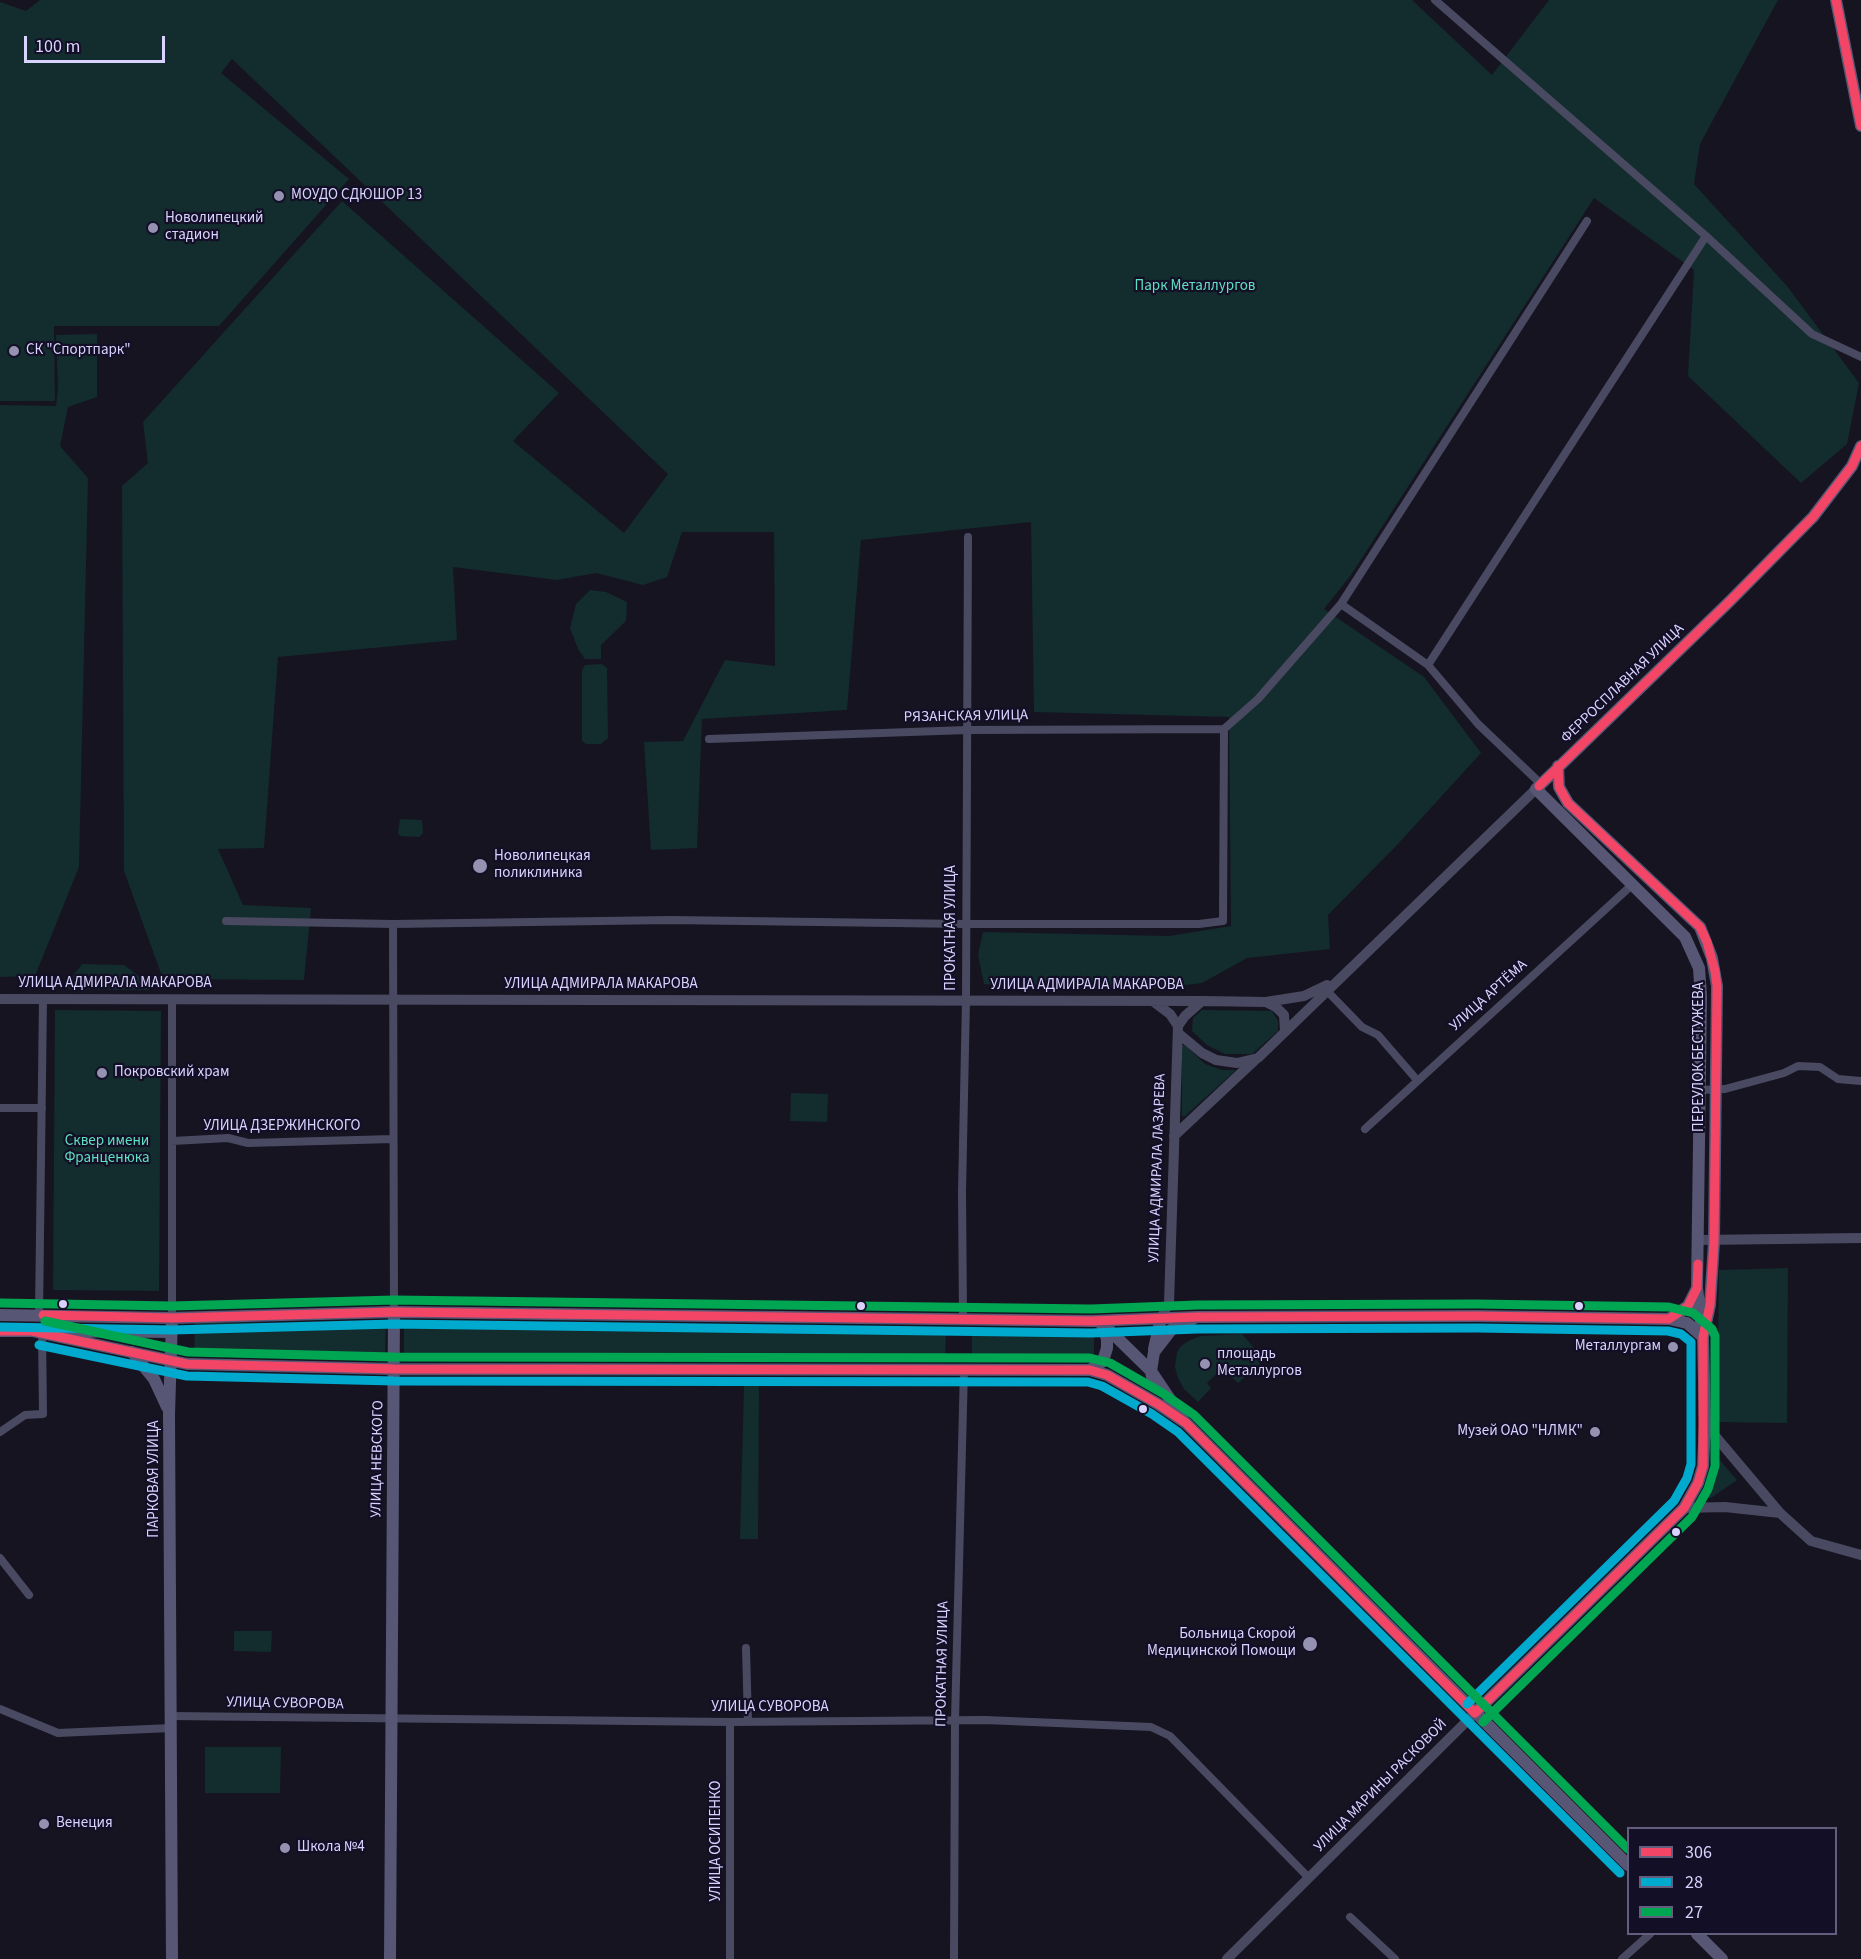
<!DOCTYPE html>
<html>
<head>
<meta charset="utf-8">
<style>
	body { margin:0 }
	#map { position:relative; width:1861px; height:1959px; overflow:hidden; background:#161421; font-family:"Source Sans 3",sans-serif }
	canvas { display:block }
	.legend { position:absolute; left:1627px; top:1827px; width:210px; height:108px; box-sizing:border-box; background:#130f26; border:2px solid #625e7d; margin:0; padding:8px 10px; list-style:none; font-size:18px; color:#d9d4ff }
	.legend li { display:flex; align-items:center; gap:12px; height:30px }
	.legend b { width:30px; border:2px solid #625e7d }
	.scale { position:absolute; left:24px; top:36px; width:141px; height:27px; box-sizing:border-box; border:3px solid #d9d4ff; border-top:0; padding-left:8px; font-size:18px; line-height:21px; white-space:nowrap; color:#d9d4ff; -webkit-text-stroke:4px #130f26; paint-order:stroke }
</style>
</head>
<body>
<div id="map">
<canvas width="1861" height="1959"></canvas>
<ul class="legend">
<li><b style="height:8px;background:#f34667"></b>306</li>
<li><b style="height:8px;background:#00a9ce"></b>28</li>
<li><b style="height:8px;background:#00a651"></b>27</li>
</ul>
<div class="scale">100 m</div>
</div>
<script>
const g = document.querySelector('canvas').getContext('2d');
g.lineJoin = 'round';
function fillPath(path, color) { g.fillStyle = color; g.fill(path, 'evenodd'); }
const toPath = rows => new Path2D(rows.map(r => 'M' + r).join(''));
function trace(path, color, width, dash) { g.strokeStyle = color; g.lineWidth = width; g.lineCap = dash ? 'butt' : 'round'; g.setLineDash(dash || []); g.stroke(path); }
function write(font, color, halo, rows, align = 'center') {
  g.font = font + ' "Source Sans 3",sans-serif'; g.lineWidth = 4.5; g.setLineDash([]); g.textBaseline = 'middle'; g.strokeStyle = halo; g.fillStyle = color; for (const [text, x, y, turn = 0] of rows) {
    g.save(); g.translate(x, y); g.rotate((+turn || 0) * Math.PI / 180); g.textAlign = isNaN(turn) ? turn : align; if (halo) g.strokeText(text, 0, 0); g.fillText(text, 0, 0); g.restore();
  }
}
fillPath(toPath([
	[40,0,1412,0,1492,75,1549,0,1778,0,1700,144,1694,184,1787,286,1859,383,1847,444,1801,483,1688,376,1694,270,1594,198,1351,575,1324,609,1424,677,1481,753,1398,844,1328,915,1330,949,1247,958,1202,983,1161,988,1073,989,984,984,978,955,983,932,1169,936,1231,926,1229,717,1034,712,1031,522,861,540,847,710,702,719,697,848,651,850,644,742,683,741,725,660,775,666,774,532,682,532,667,577,643,585,596,573,557,580,453,567,457,640,278,657,264,848,218,849,243,905,311,908,304,980,163,979,124,871,122,486,148,463,143,422,342,201,559,393,513,441,624,533,668,474,232,59,221,73,349,179,219,326,54,326,55,401,0,401,0,2,26,11],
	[97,334,97,397,68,407,60,446,88,478,79,867,35,976,0,977,0,405,56,406,58,388,56,335],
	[590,590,606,592,627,602,626,621,601,645,601,659,585,659,578,649,570,628,576,604],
	[602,664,607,668,608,738,601,744,586,744,582,741,582,670,585,665],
	[400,819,422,820,423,833,419,837,400,836,398,833],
	[82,964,124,965,150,984,149,990,63,989],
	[55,1010,161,1011,159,1291,53,1290],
	[1202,1010,1272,1011,1278,1021,1278,1031,1252,1054,1225,1054,1207,1045,1192,1031,1193,1018],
	[1182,1045,1185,1045,1205,1064,1222,1070,1234,1070,1235,1071,1184,1117,1182,1116],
	[791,1093,828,1094,827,1122,790,1121],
	[1788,1268,1787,1423,1717,1422,1719,1270],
	[195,1322,386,1324,385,1358,194,1356],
	[404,1325,946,1329,945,1362,404,1359],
	[972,1330,1094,1331,1094,1363,972,1361],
	[1242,1334,1255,1349,1260,1364,1238,1383,1222,1368,1207,1383,1211,1388,1198,1402,1184,1389,1178,1378,1175,1367,1177,1352,1181,1346,1190,1340,1201,1336],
	[744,1385,759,1385,758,1539,740,1539],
	[1713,1452,1737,1480,1711,1498,1698,1497,1710,1475],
	[234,1631,272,1631,271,1652,234,1651],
	[205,1747,281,1747,280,1793,205,1793]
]), '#132c2d');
trace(toPath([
	[1435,0,1706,236,1812,334,1861,357],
	[1341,604,1428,665,1478,724,1541,784],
	[1428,665,1706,236],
	[709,739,967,730,1224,729],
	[226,921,393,924,670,920,966,924,1199,924,1223,921,1224,729,1258,699,1341,604,1587,221],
	[393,924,394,1312],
	[1327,991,1362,1027,1378,1035,1417,1080],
	[172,999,172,1318],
	[1700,1090,1725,1089,1784,1073,1798,1066,1820,1067,1838,1079,1861,1081],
	[0,1108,42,1108],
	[1365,1129,1633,884],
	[172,1141,228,1138,248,1143,393,1139],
	[39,1314,43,999],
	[963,1319,962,1192,966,1000,968,537],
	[0,1432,25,1415,43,1414,42,1333],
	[0,1558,29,1595],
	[746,1648,748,1722],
	[0,1709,58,1733,171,1728],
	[170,1716,730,1722,985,1720,1151,1727,1170,1736,1309,1878],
	[730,1722,730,1959],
	[1350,1917,1395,1959],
	[954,1959,955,1720,964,1369],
	[1622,1959,1650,1934]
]), '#4a4962', 8);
trace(toPath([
	[0,999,1202,1001],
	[1154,1002,1170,1014,1178,1026],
	[1266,1002,1304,996,1327,985],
	[1178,1033,1202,1053,1216,1060,1237,1063,1258,1058,1536,789],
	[1174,1136,1255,1060],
	[1699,1240,1861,1238],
	[1161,1318,1169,1303,1178,1026,1185,1016,1202,1001,1266,1002,1276,1007,1284,1015,1285,1031],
	[1705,1424,1780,1513,1811,1541,1861,1555],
	[1684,1508,1725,1507,1780,1513],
	[1227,1959,1475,1713]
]), '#4a4962', 10);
trace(toPath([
	[1836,0,1861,126],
	[1558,766,1559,787,1568,803,1700,927,1712,958,1717,986,1714,1242,1710,1305,1703,1337],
	[0,1315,172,1318,394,1312,1091,1321,1197,1317,1477,1316,1669,1319,1687,1323,1703,1337],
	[1669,1319,1688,1306,1697,1288,1701,997,1699,968,1685,937,1536,789,1730,601,1813,517,1852,466,1861,446],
	[1100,1321,1151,1371,1182,1417],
	[0,1331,38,1331],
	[32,1331,187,1364,394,1369,1090,1370,1107,1375,1158,1404,1186,1423,1628,1865],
	[61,1331,171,1332],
	[1154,1349,1161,1318],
	[132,1352,154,1379,167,1407],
	[1090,1370,1103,1361,1107,1348,1107,1339,1102,1325],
	[1152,1377,1151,1371,1154,1352,1171,1330,1193,1319],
	[1475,1713,1684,1508,1698,1483,1703,1466,1705,1424,1703,1337,1697,1288],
	[1697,1934,1722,1959],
	[172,1959,169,1414,172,1318],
	[390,1959,394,1312]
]), '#575674', 12);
trace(toPath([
	[1836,0,1861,126],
	[1539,786,1730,601,1813,517,1852,466,1861,446],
	[43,1315,172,1318,394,1312,1091,1321,1197,1317,1477,1316,1669,1319,1688,1306,1697,1288,1698,1264],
	[0,1331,32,1331,187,1364,394,1369,1090,1370,1107,1375,1158,1404,1186,1423,1475,1713,1684,1508,1698,1483,1703,1466,1703,1337,1710,1305,1714,1242,1717,986,1715,971,1707,942,1700,927,1568,803,1559,787,1558,766]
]), '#f34667', 9);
trace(toPath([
	[0,1327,172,1330,394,1324,1091,1333,1197,1329,1477,1328,1668,1331,1681,1334,1691,1342,1691,1464,1687,1478,1674,1501,1467,1704],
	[39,1345,187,1376,394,1381,1088,1382,1102,1386,1152,1414,1178,1432,1620,1873]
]), '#00a9ce', 9);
trace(toPath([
	[0,1303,172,1306,394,1300,1091,1309,1197,1305,1477,1304,1669,1307,1693,1313,1712,1329,1715,1336,1715,1466,1708,1489,1692,1517,1483,1722],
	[45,1321,188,1352,394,1357,1090,1358,1110,1363,1164,1394,1194,1415,1628,1849]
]), '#00a651', 9);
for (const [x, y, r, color] of [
	[279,196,6,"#9591b1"],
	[153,228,6,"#9591b1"],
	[14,351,6,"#9591b1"],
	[480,866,8,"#9591b1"],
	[102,1073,6,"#9591b1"],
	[63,1304,5,"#d9d4ff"],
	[861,1306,5,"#d9d4ff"],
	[1579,1306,5,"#d9d4ff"],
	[1673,1347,6,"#9591b1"],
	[1205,1364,6,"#9591b1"],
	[1143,1409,5,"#d9d4ff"],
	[1595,1432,6,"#9591b1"],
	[1676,1532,5,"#d9d4ff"],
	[1310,1644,8,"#9591b1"],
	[44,1824,6,"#9591b1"],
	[285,1848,6,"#9591b1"]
]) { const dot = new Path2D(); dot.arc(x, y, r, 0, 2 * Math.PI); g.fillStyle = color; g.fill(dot); trace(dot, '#130f26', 2); }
write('15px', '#d9d4ff', '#130f26', [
	["МОУДО СДЮШОР 13",291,196],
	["Новолипецкий",165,219],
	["стадион",165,236],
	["СК \"Спортпарк\"",26,351],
	["Новолипецкая",494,857],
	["поликлиника",494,874],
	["Покровский храм",114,1073],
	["Металлургам",1661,1347,"right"],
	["площадь",1217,1355],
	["Металлургов",1217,1372],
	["Музей ОАО \"НЛМК\"",1583,1432,"right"],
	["Больница Скорой",1296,1635,"right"],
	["Медицинской Помощи",1296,1652,"right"],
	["Венеция",56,1824],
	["Школа №4",297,1848]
], 'left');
write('15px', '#5fe0c0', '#130f26', [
	["Парк Металлургов",1195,287],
	["Сквер имени",107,1142],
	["Франценюка",107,1159]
]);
write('15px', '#d9d4ff', '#130f26', [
	["ФЕРРОСПЛАВНАЯ УЛИЦА",1623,684,-44],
	["РЯЗАНСКАЯ УЛИЦА",966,717,-1],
	["ПРОКАТНАЯ УЛИЦА",952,928,-90],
	["УЛИЦА АДМИРАЛА МАКАРОВА",115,984],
	["УЛИЦА АДМИРАЛА МАКАРОВА",601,985],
	["УЛИЦА АДМИРАЛА МАКАРОВА",1087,986],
	["УЛИЦА АРТЁМА",1489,996,-42],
	["ПЕРЕУЛОК БЕСТУЖЕВА",1700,1057,-90],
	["УЛИЦА ДЗЕРЖИНСКОГО",282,1127],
	["УЛИЦА АДМИРАЛА ЛАЗАРЕВА",1158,1168,-88],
	["УЛИЦА НЕВСКОГО",378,1459,-89],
	["ПАРКОВАЯ УЛИЦА",155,1479,-90],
	["ПРОКАТНАЯ УЛИЦА",943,1664,-89],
	["УЛИЦА СУВОРОВА",285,1704,1],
	["УЛИЦА СУВОРОВА",770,1708],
	["УЛИЦА МАРИНЫ РАСКОВОЙ",1381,1786,-45],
	["УЛИЦА ОСИПЕНКО",717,1841,-90]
]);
</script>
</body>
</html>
